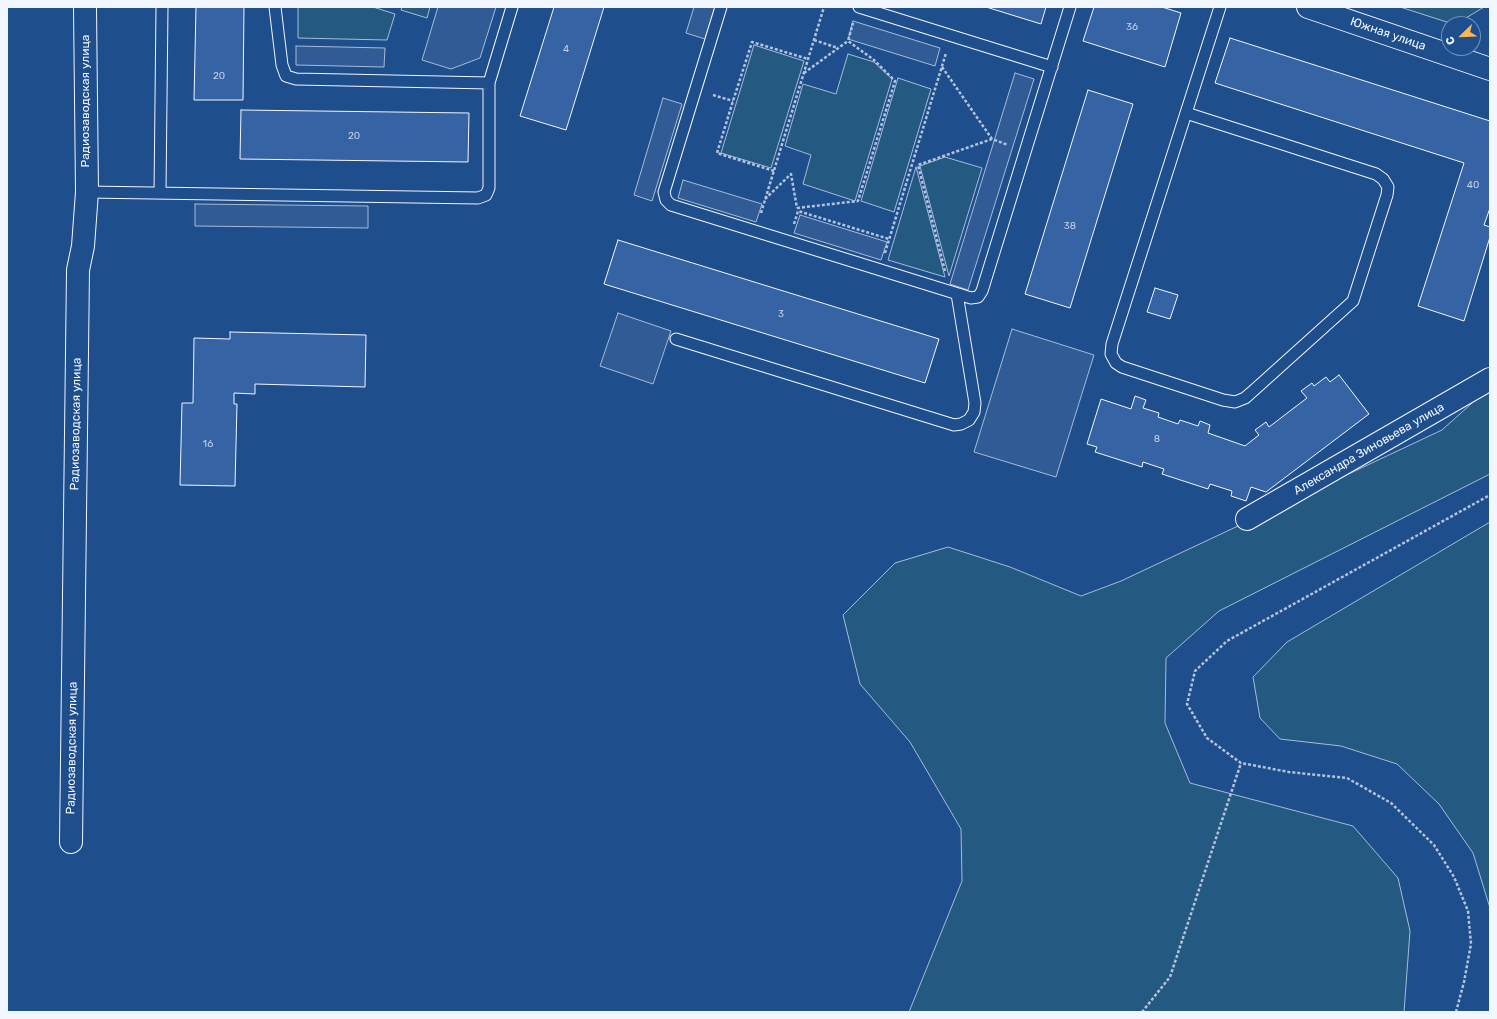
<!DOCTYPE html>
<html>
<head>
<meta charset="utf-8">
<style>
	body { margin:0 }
	#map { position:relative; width:1497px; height:1019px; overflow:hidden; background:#1f4e8c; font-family:Rubik,sans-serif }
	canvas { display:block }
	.frame { position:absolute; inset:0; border:8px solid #f2f6ff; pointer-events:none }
	.north { position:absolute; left:1441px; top:16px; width:40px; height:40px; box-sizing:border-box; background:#1f4e8c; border:1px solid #7391ba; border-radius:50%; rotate:247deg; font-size:11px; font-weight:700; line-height:16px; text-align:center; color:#f2f6ff }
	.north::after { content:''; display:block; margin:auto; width:14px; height:18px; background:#ffb74d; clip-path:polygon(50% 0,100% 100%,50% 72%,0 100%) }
</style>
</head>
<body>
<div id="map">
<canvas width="1497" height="1019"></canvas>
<div class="frame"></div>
<div class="north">С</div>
</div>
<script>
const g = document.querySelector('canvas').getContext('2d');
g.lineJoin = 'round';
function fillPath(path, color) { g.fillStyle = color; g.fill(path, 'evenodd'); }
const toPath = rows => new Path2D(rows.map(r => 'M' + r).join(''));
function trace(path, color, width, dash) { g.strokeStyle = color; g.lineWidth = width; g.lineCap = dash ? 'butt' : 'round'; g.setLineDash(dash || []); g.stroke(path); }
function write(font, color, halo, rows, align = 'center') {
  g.font = font + ' Rubik,sans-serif'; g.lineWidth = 3; g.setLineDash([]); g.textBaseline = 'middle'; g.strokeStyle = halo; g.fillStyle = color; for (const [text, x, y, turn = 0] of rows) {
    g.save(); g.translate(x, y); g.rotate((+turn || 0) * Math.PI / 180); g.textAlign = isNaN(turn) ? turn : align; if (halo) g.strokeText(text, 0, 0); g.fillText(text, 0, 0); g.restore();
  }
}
const green = toPath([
	[298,7,373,7,395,14,387,40,298,38,298,7],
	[402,7,430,7,427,18,401,10,402,7],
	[1400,7,1484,7,1456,24,1453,24,1400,7],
	[754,45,804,61,771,168,721,153,754,45],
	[848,54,874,62,892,79,855,201,803,184,811,155,785,146,803,84,836,94,848,54],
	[898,78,931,89,894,212,861,201,898,78],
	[945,157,982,168,949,276,920,166,945,157],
	[916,167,945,277,888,260,916,167],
	[1490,387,1490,474,1219,611,1166,658,1165,723,1190,783,1353,826,1398,878,1410,931,1404,1012,909,1012,962,881,961,829,910,742,860,684,843,615,895,563,948,547,1010,567,1081,596,1121,581,1442,430,1490,387],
	[1490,522,1490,908,1473,853,1439,804,1397,764,1341,746,1280,739,1260,718,1253,677,1287,642,1490,522]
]);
fillPath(green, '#245a82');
trace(green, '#a8bbd7', 1);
const parking = toPath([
	[438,7,496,7,480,58,451,69,422,60,438,7],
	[694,7,715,7,705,39,686,33,694,7],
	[853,21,940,48,935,66,848,39,853,21],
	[296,46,385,48,384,67,296,65,296,46],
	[1015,73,1034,79,968,290,950,284,1015,73],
	[663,98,682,104,652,201,634,195,663,98],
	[683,180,762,204,756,222,678,198,683,180],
	[195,204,368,206,368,228,195,226,195,204],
	[800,215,887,242,881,260,794,233,800,215],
	[618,313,671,331,653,384,600,366,618,313],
	[1012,329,1094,355,1056,477,974,452,1012,329]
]);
fillPath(parking, '#305b95');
trace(parking, '#a8bbd7', 1);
const building = toPath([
	[196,7,244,7,243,100,194,100,196,7],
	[554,7,604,7,566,130,520,116,554,7],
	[986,7,1046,7,1041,24,986,7],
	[1094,7,1162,7,1181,13,1165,67,1083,41,1094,7],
	[1230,38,1490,121,1490,208,1484,225,1490,227,1490,237,1464,321,1418,306,1464,163,1215,83,1230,38],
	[1088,90,1133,104,1070,308,1025,294,1088,90],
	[241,110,469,113,468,162,240,159,241,110],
	[618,240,939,339,925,383,604,284,618,240],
	[1155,288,1178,295,1170,319,1147,312,1155,288],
	[230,332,366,335,365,387,255,384,255,394,234,393,234,404,237,404,235,486,180,485,182,403,193,403,194,338,230,339,230,332],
	[1339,375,1369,414,1266,492,1251,487,1246,501,1231,496,1232,491,1210,484,1208,489,1162,474,1164,469,1143,462,1142,467,1095,452,1097,447,1087,444,1101,399,1131,409,1135,396,1146,400,1143,408,1159,413,1158,417,1178,424,1180,420,1198,426,1200,421,1210,425,1208,433,1245,446,1259,435,1255,430,1266,422,1269,427,1307,398,1301,391,1312,383,1314,386,1326,377,1330,382,1339,375]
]);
fillPath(building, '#3563a3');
trace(building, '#f2f6ff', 1);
const lane = toPath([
	[275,7,282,65,286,76,296,79,489,83,512,7],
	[721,7,664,192,666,200,671,205,971,298,978,297,982,291,1070,7],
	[859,7,1052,67],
	[1186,113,1376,174,1383,179,1388,187,1387,195,1353,301,1253,391,1245,398,1235,402,1223,400,1122,367,1116,363,1111,354,1112,344,1186,113,1220,7],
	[87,192,478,198,486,195,489,188,489,83],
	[160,193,162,7],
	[676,339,954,425,961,424,969,420,974,412,975,403,957,294]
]);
const street = toPath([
	[1308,7,1490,69],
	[1247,519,1490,379],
	[71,842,78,270,83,246,87,192,85,7]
]);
trace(lane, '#f2f6ff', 13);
trace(street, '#f2f6ff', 24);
trace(toPath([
	[814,40,838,48],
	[942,67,992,139,1008,145],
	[804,73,848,41],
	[713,95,733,101],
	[774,171,717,153,733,101,752,42,808,59],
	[765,199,791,174,797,208],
	[797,208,858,201,895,81,874,60,848,41,853,23],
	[761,213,824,7],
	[794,224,798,211,889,239],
	[885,253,946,53],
	[945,271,918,165,992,139],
	[1142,1012,1170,977,1241,763],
	[1456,1012,1464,982,1471,944,1468,911,1454,877,1434,845,1391,803,1347,778,1289,772,1241,763,1207,738,1187,704,1195,671,1227,641,1490,495]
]), '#b3c4dc', 2.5, [3, 2]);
trace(lane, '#1f4e8c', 11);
trace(street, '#1f4e8c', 22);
write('10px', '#c3d1e8', null, [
	["36",1132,27],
	["4",566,49],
	["20",219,76],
	["20",354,136],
	["40",1473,185],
	["38",1070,226],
	["3",781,314],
	["8",1157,439],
	["16",208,444]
]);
write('12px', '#f2f6ff', '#1f4e8c', [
	["Южная улица",1388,34,19],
	["Радиозаводская улица",86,101,-90],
	["Радиозаводская улица",76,424,-89],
	["Александра Зиновьева улица",1369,449,-30],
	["Радиозаводская улица",72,748,-89]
]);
</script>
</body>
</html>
